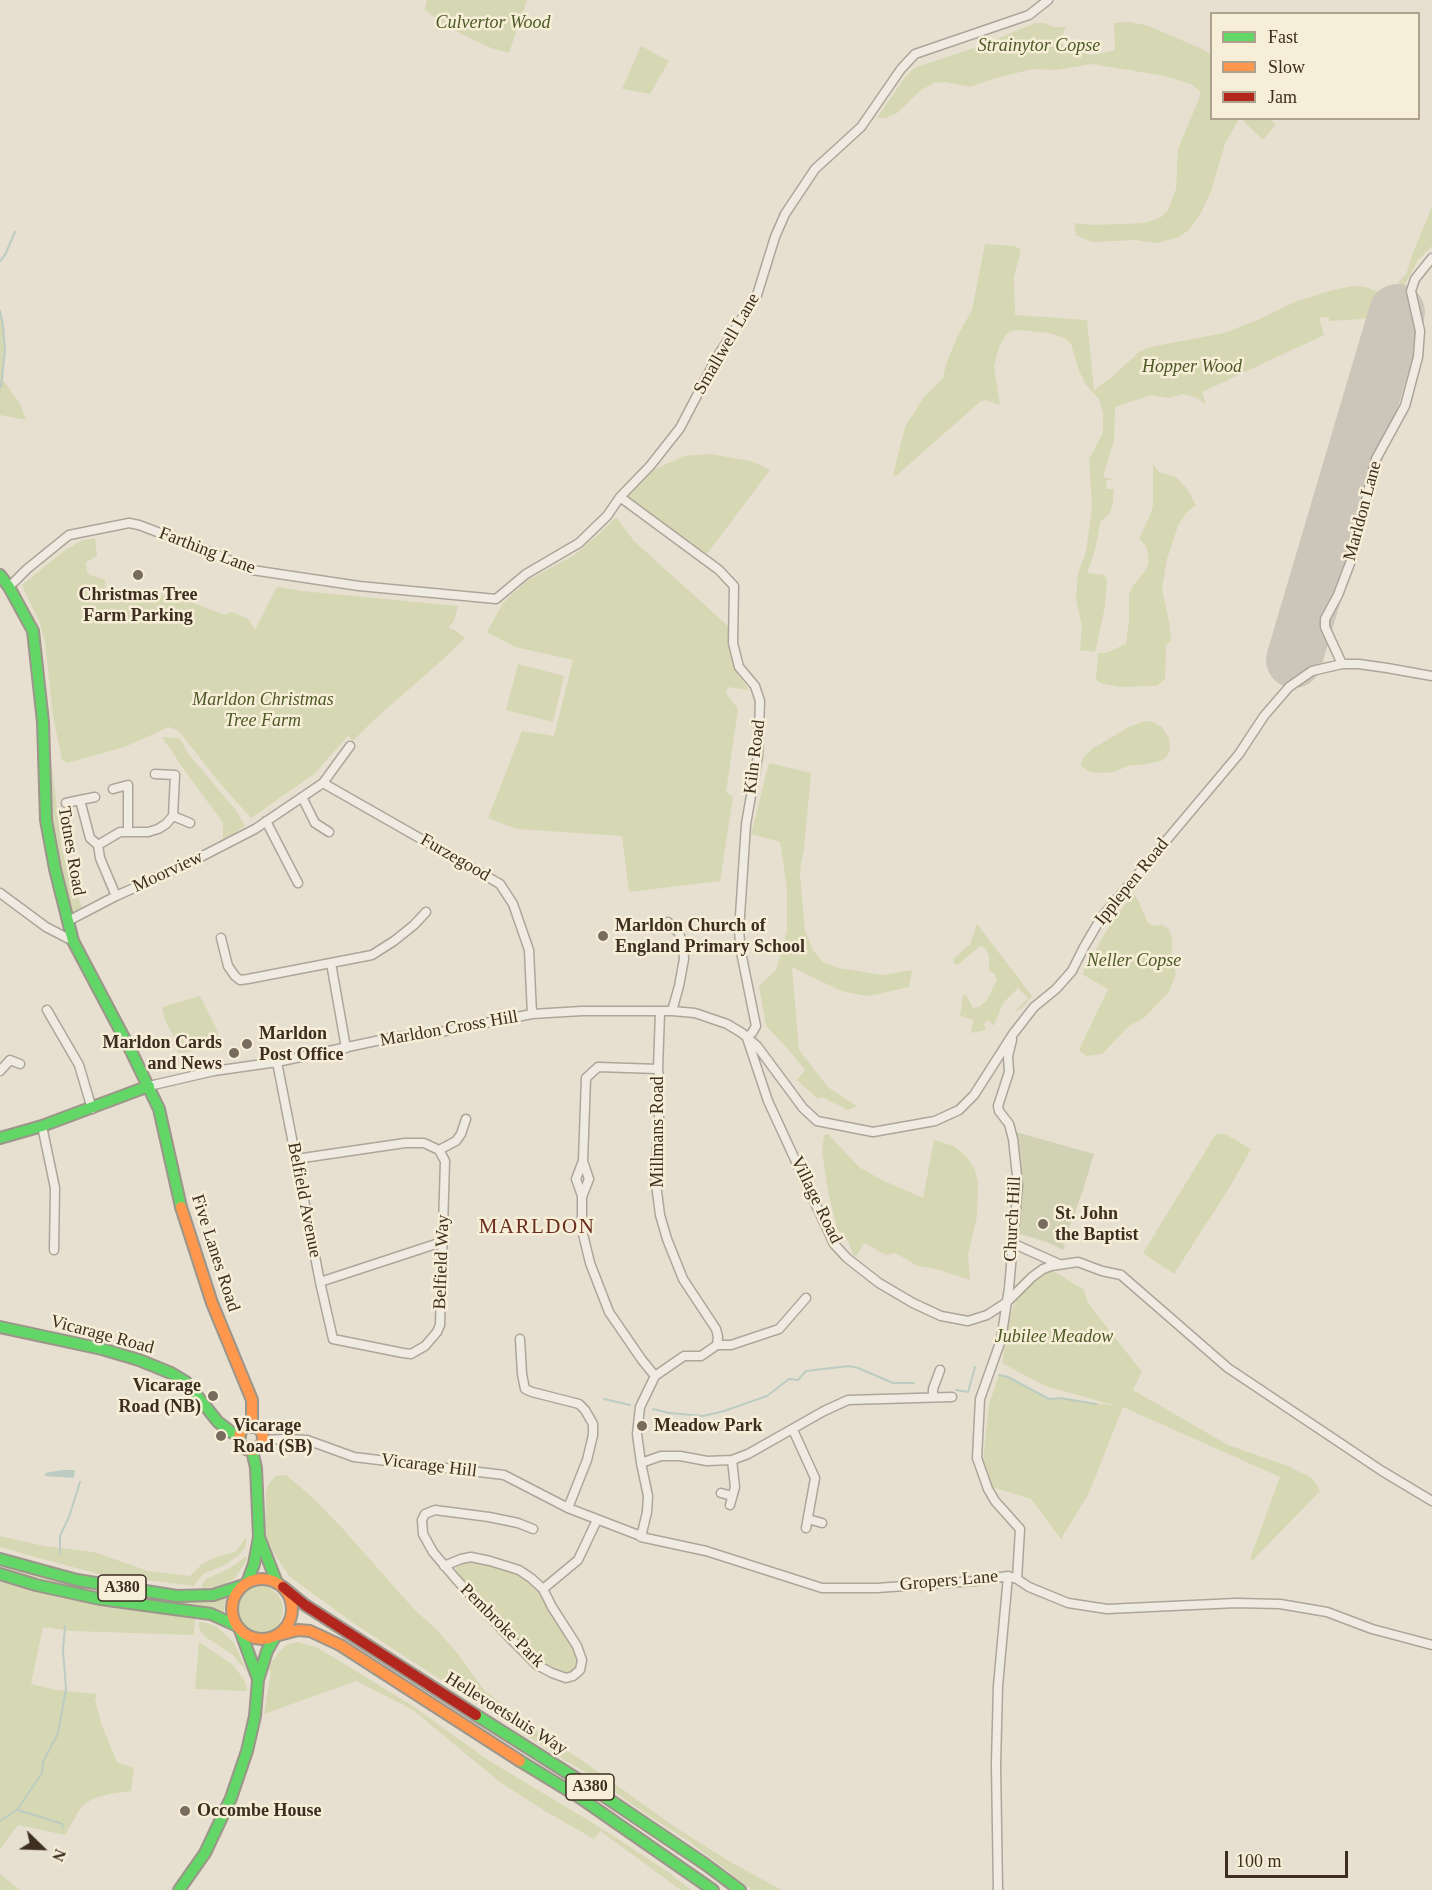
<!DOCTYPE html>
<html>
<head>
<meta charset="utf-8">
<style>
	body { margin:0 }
	#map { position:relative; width:1432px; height:1890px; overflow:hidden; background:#e7e0d1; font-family:Georgia,serif }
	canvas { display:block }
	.legend { position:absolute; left:1210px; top:12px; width:210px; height:108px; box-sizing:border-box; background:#f7eed8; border:2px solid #ada18e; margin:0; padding:8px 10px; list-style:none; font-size:18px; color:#3d2e20 }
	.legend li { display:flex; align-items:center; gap:12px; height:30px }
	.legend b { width:30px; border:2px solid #ada18e }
	.north { position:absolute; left:12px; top:1818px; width:60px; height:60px; -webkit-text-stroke:4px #f7eed8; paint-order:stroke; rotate:113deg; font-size:16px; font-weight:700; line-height:24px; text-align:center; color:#3d2e20 }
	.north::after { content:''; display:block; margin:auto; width:21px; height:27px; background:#3d2e20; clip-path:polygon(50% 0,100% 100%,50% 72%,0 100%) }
	.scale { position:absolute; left:1225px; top:1851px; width:123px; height:27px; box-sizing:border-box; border:3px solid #3d2e20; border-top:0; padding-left:8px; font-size:18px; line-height:21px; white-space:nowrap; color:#3d2e20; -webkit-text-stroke:4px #f7eed8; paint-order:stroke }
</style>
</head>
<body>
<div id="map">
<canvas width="1432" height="1890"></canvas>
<ul class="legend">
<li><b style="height:8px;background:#63d668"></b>Fast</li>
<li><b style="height:8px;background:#ff974d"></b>Slow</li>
<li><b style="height:8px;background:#b3261e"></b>Jam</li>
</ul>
<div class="north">N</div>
<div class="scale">100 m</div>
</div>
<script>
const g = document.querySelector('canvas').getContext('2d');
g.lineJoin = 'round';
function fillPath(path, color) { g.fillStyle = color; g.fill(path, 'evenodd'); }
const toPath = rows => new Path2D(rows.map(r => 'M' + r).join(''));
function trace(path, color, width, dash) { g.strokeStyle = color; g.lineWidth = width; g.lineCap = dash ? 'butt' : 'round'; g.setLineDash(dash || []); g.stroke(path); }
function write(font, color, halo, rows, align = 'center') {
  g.font = font + ' Georgia,serif'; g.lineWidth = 5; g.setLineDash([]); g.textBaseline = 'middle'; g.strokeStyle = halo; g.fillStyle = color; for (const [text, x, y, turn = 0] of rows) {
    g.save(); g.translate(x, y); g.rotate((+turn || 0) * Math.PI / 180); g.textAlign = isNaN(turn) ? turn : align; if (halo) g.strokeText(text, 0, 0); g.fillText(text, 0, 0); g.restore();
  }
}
fillPath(toPath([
	[427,0,527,0,509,53,491,48,451,29,425,10],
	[1129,22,1146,25,1202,49,1210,54,1212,55,1212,118,1239,119,1225,144,1211,191,1201,213,1188,231,1176,238,1156,243,1136,240,1092,242,1076,235,1074,223,1093,225,1145,223,1161,217,1168,210,1176,189,1178,149,1200,96,1200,91,1191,84,1160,75,1091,64,1056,70,1032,69,989,80,971,87,945,82,934,83,921,90,897,113,886,118,877,118,903,80,913,69,917,67,983,45,1035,23,1045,23,1054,27,1066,27,1060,41,1066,49,1092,55,1115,50,1114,23],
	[641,46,669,61,650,94,622,89],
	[1241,119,1269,119,1276,124,1263,140],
	[1432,207,1432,246,1418,260,1403,288,1398,282,1406,275,1412,255],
	[985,244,1015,246,1020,249,1020,254,1014,277,1015,315,1087,320,1094,390,1113,376,1139,352,1150,347,1224,333,1255,321,1295,302,1329,291,1352,286,1365,287,1383,293,1391,302,1385,314,1361,319,1330,321,1328,317,1319,318,1324,335,1202,392,1206,405,1197,398,1183,394,1169,398,1151,395,1115,407,1114,440,1103,477,1114,480,1107,480,1106,489,1114,489,1113,503,1110,513,1100,522,1095,550,1087,573,1104,575,1107,580,1105,607,1095,652,1080,650,1082,628,1076,598,1078,573,1086,552,1092,507,1089,459,1103,433,1103,413,1099,399,1086,385,1079,371,1071,344,1064,338,1049,333,1018,330,1011,331,1005,336,999,347,994,366,1000,405,985,400,981,401,896,476,893,475,905,427,924,397,943,378,946,364,957,337,972,310],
	[0,311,3,325,5,350,3,380,20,404,26,420,0,415],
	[710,454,751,461,770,470,707,554,627,497,651,471,684,456],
	[1153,465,1159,472,1176,477,1187,489,1196,505,1186,513,1178,526,1167,559,1162,589,1169,621,1171,640,1166,646,1165,679,1157,686,1119,687,1104,684,1098,682,1096,679,1098,653,1106,653,1126,644,1129,621,1129,595,1133,586,1145,571,1149,563,1147,549,1144,544,1139,539,1151,513,1153,505],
	[616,517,634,541,729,627,730,652,737,673,749,690,727,687,726,693,738,709,726,792,733,797,720,881,629,892,622,836,517,829,488,818,522,731,554,736,573,660,515,647,487,632,503,603,528,580,573,556,600,533],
	[95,538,97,556,86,562,87,572,90,575,105,580,106,598,167,595,191,602,224,615,232,612,248,619,255,630,277,587,302,591,458,606,454,621,449,626,450,629,455,630,465,638,441,661,375,719,353,741,348,736,314,774,251,818,217,780,179,731,169,727,127,746,107,752,68,763,62,760,53,716,45,642,39,621,22,585,65,550,83,540],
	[518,664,564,676,553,722,506,710],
	[1144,721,1153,722,1162,727,1169,738,1170,749,1167,756,1161,761,1141,765,1131,765,1113,772,1104,773,1090,772,1081,766,1081,762,1085,756,1092,749,1127,728],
	[162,737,179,738,190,756,235,809,245,826,223,841,223,823,183,768],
	[769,763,811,773,804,849,801,864,800,876,805,930,813,950,823,962,838,968,883,975,912,970,909,987,878,994,866,996,841,991,792,967,799,1050,829,1088,857,1106,848,1110,822,1097,818,1099,797,1080,805,1070,787,1048,766,1026,759,986,776,970,787,931,787,888,780,842,751,834],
	[52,766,62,851,82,908,70,915,51,831,47,770],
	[1133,893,1138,900,1148,923,1153,926,1162,925,1169,929,1172,938,1172,956,1176,975,1168,993,1145,1017,1129,1026,1102,1054,1086,1056,1079,1050,1108,989,1082,974,1108,928],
	[977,924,1032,996,1022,1008,1014,1012,1028,998,1018,988,1004,1002,993,1026,989,1020,983,1023,986,1030,971,1033,973,1020,960,1016,963,995,966,995,973,1008,979,1007,986,1001,997,980,995,974,989,971,989,955,984,947,980,946,960,963,955,965,953,959,970,944],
	[200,996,217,1030,219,1042,202,1050,178,1053,175,1039,165,1020,162,1007],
	[828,1134,859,1167,882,1180,923,1198,934,1140,954,1146,968,1158,975,1170,978,1183,977,1216,968,1255,970,1280,936,1269,918,1266,895,1253,886,1255,864,1243,857,1255,854,1256,848,1241,837,1229,828,1191,822,1152,824,1135],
	[1216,1134,1225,1134,1251,1149,1231,1185,1174,1274,1143,1253],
	[1052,1270,1084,1290,1088,1303,1142,1372,1133,1390,1228,1445,1285,1465,1312,1478,1320,1491,1253,1560,1250,1559,1280,1477,1123,1407,1089,1493,1061,1539,1031,1499,989,1486,983,1460,989,1404,999,1375,1008,1377,1049,1399,1060,1398,1117,1406,1045,1386,1002,1363,1010,1315,1017,1298,1041,1274],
	[286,1475,311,1496,343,1529,414,1609,438,1631,458,1654,484,1690,544,1736,583,1761,675,1827,732,1863,782,1890,752,1890,690,1842,643,1812,594,1777,564,1760,352,1622,289,1576,275,1555,265,1537,266,1493,267,1487,275,1476],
	[0,1536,44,1546,94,1552,148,1571,190,1576,202,1564,214,1558,236,1551,247,1536,245,1548,239,1555,225,1565,203,1574,194,1586,99,1574,35,1557,0,1547],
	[246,1556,247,1558,245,1563,235,1578,227,1583,216,1587,202,1588,202,1584,206,1579,230,1568],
	[473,1562,490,1564,512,1572,530,1580,540,1593,572,1644,578,1657,578,1665,575,1671,568,1673,555,1670,541,1662,503,1624,455,1572,457,1566,463,1563],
	[0,1568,225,1598,224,1613,79,1589],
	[0,1581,103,1607,195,1617,194,1635,71,1631,43,1627,31,1684,56,1690,97,1694,95,1700,102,1726,117,1762,134,1768,131,1791,109,1794,92,1799,81,1807,65,1835,18,1825,0,1849],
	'233 1610a25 25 0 1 1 50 0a25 25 0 1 1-50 0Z',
	[199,1622,207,1623,217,1627,234,1643,248,1673,232,1654,205,1637,199,1629],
	[199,1642,233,1665,245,1681,247,1691,195,1689],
	[298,1642,318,1648,413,1706,488,1760,606,1831,668,1872,691,1890,681,1890,600,1831,594,1839,550,1814,501,1783,413,1710,356,1681,264,1714,271,1671,267,1668,279,1652,288,1644],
	[0,1874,19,1889,20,1890,0,1890]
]), '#d6d7b3');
fillPath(toPath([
	[1016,1132,1094,1154,1082,1193,1063,1244,1065,1246,1063,1250,1049,1243,1014,1232,1020,1179]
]), '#d1d1b3');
fillPath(toPath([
	[62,1470,75,1470,74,1478,45,1476,45,1473]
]), '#bcccc2');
trace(toPath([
	[0,261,5,255,15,232],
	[0,311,3,325,5,350,1,387],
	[999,1375,1008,1377,1049,1399,1060,1398,1096,1404],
	[956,1390,968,1392,975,1367],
	[604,1399,630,1405],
	[653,1409,669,1413,703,1416,724,1411,767,1396,789,1379,798,1380,806,1371,849,1366,858,1368,893,1383,914,1383],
	[60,1554,60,1536,69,1517,80,1482],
	[17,1810,48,1819,62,1824,63,1827],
	[0,1821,17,1810,42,1773,43,1762,58,1733,66,1689,63,1650,65,1626]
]), '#bcccc2', 2);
trace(toPath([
	[1294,660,1397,312]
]), '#cbc5ba', 56);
const street = toPath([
	[620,497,719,570,734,586,733,643,739,667,755,686,760,701,758,756,746,824,739,931,741,952,756,1026,752,1033,747,1037],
	[9,587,27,569,69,535,129,523,139,525,210,552,252,570,359,586,496,599,526,574,579,543,607,516,620,497,650,466,680,428,717,357,757,295,775,237,785,214,815,169,861,127,901,69,915,54,1029,15,1048,0],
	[1342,664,1325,627,1325,619,1338,595,1352,558,1376,459,1405,406,1418,357,1420,331,1411,291,1415,279,1432,258],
	[323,783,500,884,513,904,529,950,532,1014],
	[113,789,128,785,128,831],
	[95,797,80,800,90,838,98,845],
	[302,797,315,823,329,832],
	[66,803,80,800],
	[173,816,190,823],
	[266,821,298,883],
	[0,893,46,927,73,941],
	[116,896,100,858,98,845,120,832,148,832,158,829,166,824,173,816,175,775,155,774],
	[68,921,116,896,187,864,255,829,323,783,350,746],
	[668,922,679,933,683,946,684,959,679,986,672,1011],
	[221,938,228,966,235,976,240,980,248,979,372,955,394,941,414,925,426,912],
	[331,963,346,1048],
	[47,1010,79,1065,92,1109],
	[660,1012,658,1069,659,1076,659,1118,655,1176,660,1215,667,1239,683,1279,716,1329,718,1337,717,1345],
	[747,1038,768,1101,834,1244,847,1258,879,1283,913,1303,941,1316,968,1321,987,1315,1007,1302,1032,1277,1043,1269,1051,1266,1078,1262,1102,1271,1121,1275,1228,1368,1382,1471,1432,1501],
	[1012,1040,1008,1056,1009,1072,998,1106,999,1111,1009,1124,1013,1139,1018,1185,1009,1288,1001,1340,980,1399,977,1458,988,1489,995,1501,1020,1529,1017,1579],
	[277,1062,320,1282,333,1339,403,1353,411,1354,425,1346,437,1332,440,1325,445,1161,439,1150],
	[0,1071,10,1060,20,1064],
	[149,1086,214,1071,277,1062,390,1038,440,1032,532,1014,582,1011,672,1011,695,1013,727,1024,742,1033,757,1046,803,1108,817,1121,873,1132,935,1121,959,1110,974,1095,1013,1034,1034,1007,1056,989,1072,971,1084,947,1101,918,1239,754,1264,716,1289,687,1312,671,1342,664,1359,664,1387,668,1432,676],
	[42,1126,55,1188,54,1250],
	[296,1159,405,1143,424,1143,439,1150,456,1141,461,1134,466,1119],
	[583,1161,589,1179,582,1197,582,1230,590,1263,609,1312,642,1360,655,1376],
	[582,1196,576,1179,583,1161,586,1078,598,1067,658,1069],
	[1012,1243,1059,1264],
	[320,1282,442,1242],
	[520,1339,522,1374,525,1389,532,1392,579,1404,585,1410,593,1424,593,1435,587,1460,568,1508],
	[933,1397,933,1389,940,1370],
	[793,1430,815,1478,806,1528],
	[262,1440,286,1439,307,1440,354,1457,504,1475,568,1508,646,1538],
	[641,1463,637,1434,640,1407,655,1376,684,1356,701,1356,717,1345,731,1345,779,1329,806,1298],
	[721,1493,732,1496],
	[730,1505,735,1487,732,1460],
	[808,1519,822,1523],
	[533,1529,518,1523,489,1517,435,1510,425,1514,422,1520,423,1534,433,1552,455,1578,510,1638,537,1665,552,1673,566,1678,573,1676,580,1670,582,1660,577,1646,552,1607,543,1589,578,1560,597,1520],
	[641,1537,706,1551,822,1588,877,1588,975,1581,1008,1576,1017,1579,1029,1587,1068,1603,1107,1609,1236,1603,1280,1604,1327,1612,1372,1629,1432,1645],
	[641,1537,647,1512,648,1496,641,1463,661,1456,680,1456,707,1461,732,1460,748,1454,824,1411,848,1400,952,1397],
	[444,1566,461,1559,471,1557,490,1561,519,1570,531,1578,543,1589],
	[998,1890,996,1764,998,1686,1008,1576]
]);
const fast = toPath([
	[0,575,9,587,33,631,43,722,46,820,55,869,73,941,130,1049,159,1109,181,1207],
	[0,1138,42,1126,149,1086],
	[0,1327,102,1349,139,1360,171,1373,186,1382,218,1422,231,1432,240,1436],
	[259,1537,277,1583],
	[0,1559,77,1580,177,1596,213,1595,244,1585],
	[0,1574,36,1585,100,1599,211,1614,235,1625],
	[247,1583,254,1564,259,1537,256,1468,252,1450],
	[240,1630,258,1679],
	[476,1715,601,1794,705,1864,740,1890],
	[520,1761,579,1797,713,1890],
	[179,1890,205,1853,231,1798,247,1751,255,1716,258,1680,267,1651,275,1637]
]);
const slow = toPath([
	[181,1207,212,1303,252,1400,252,1427],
	'239 1438a12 12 0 1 1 24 0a12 12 0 1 1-24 0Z',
	'232 1609a30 30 0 1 1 60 0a30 30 0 1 1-60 0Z',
	[279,1635,298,1630,310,1631,340,1645,520,1761]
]);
const jam = toPath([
	[283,1587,305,1605,476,1715]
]);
trace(street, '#ada599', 11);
trace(fast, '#9c958a', 14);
trace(slow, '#9c958a', 14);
trace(jam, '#9c958a', 14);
trace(street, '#efebe3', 8);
trace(fast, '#63d668', 10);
trace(slow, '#ff974d', 10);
trace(jam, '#b3261e', 10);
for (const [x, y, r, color] of [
	[138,575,6,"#786c5e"],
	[603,936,6,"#786c5e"],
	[247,1044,6,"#786c5e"],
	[234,1053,6,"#786c5e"],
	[1043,1224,6,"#786c5e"],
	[213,1396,6,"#786c5e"],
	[642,1426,6,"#786c5e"],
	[221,1436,6,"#786c5e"],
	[185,1811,6,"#786c5e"]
]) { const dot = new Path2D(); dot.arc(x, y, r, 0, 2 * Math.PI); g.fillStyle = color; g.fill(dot); trace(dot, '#f7eed8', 2); }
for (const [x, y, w] of [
	[122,1588,48],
	[590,1787,48]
]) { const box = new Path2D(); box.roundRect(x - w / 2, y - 13, w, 26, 4.5); g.fillStyle = '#f7eed8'; g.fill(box); trace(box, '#3d2e20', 1.5); }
write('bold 16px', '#3d2e20', null, [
	["A380",122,1588],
	["A380",590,1787]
]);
write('italic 18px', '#4d5a26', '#f7eed8', [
	["Culvertor Wood",493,23],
	["Strainytor Copse",1039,46],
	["Hopper Wood",1192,367],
	["Marldon Christmas",263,700],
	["Tree Farm",263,721],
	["Neller Copse",1134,961],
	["Jubilee Meadow",1054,1337]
]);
write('18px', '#3d2e20', '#f7eed8', [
	["Smallwell Lane",727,344,-60],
	["Marldon Lane",1363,511,-75],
	["Farthing Lane",207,551,21],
	["Kiln Road",755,757,-83],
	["Totnes Road",71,851,80],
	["Furzegood",455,858,30],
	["Moorview",168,872,-25],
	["Ipplepen Road",1132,882,-51],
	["Marldon Cross Hill",449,1029,-10],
	["Millmans Road",658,1132,-90],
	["Belfield Avenue",304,1200,79],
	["Village Road",816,1200,64],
	["Church Hill",1013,1219,-87],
	["Five Lanes Road",215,1253,72],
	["Belfield Way",442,1262,-88],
	["Vicarage Road",102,1335,15],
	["Vicarage Hill",429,1466,7],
	["Gropers Lane",949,1581,-5],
	["Pembroke Park",502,1626,45],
	["Hellevoetsluis Way",506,1714,32]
]);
write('bold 18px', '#3d2e20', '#f7eed8', [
	["Christmas Tree",138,595,"center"],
	["Farm Parking",138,616,"center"],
	["Marldon Church of",615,926],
	["England Primary School",615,947],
	["Marldon",259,1034],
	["Post Office",259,1055],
	["Marldon Cards",222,1043,"right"],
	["and News",222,1064,"right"],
	["St. John",1055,1214],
	["the Baptist",1055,1235],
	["Vicarage",201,1386,"right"],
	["Road (NB)",201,1407,"right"],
	["Vicarage",233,1426],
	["Road (SB)",233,1447],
	["Meadow Park",654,1426],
	["Occombe House",197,1811]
], 'left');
g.letterSpacing = '1.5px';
write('21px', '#6b2e1e', '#f7eed8', [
	["MARLDON",537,1227]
]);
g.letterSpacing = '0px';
</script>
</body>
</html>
